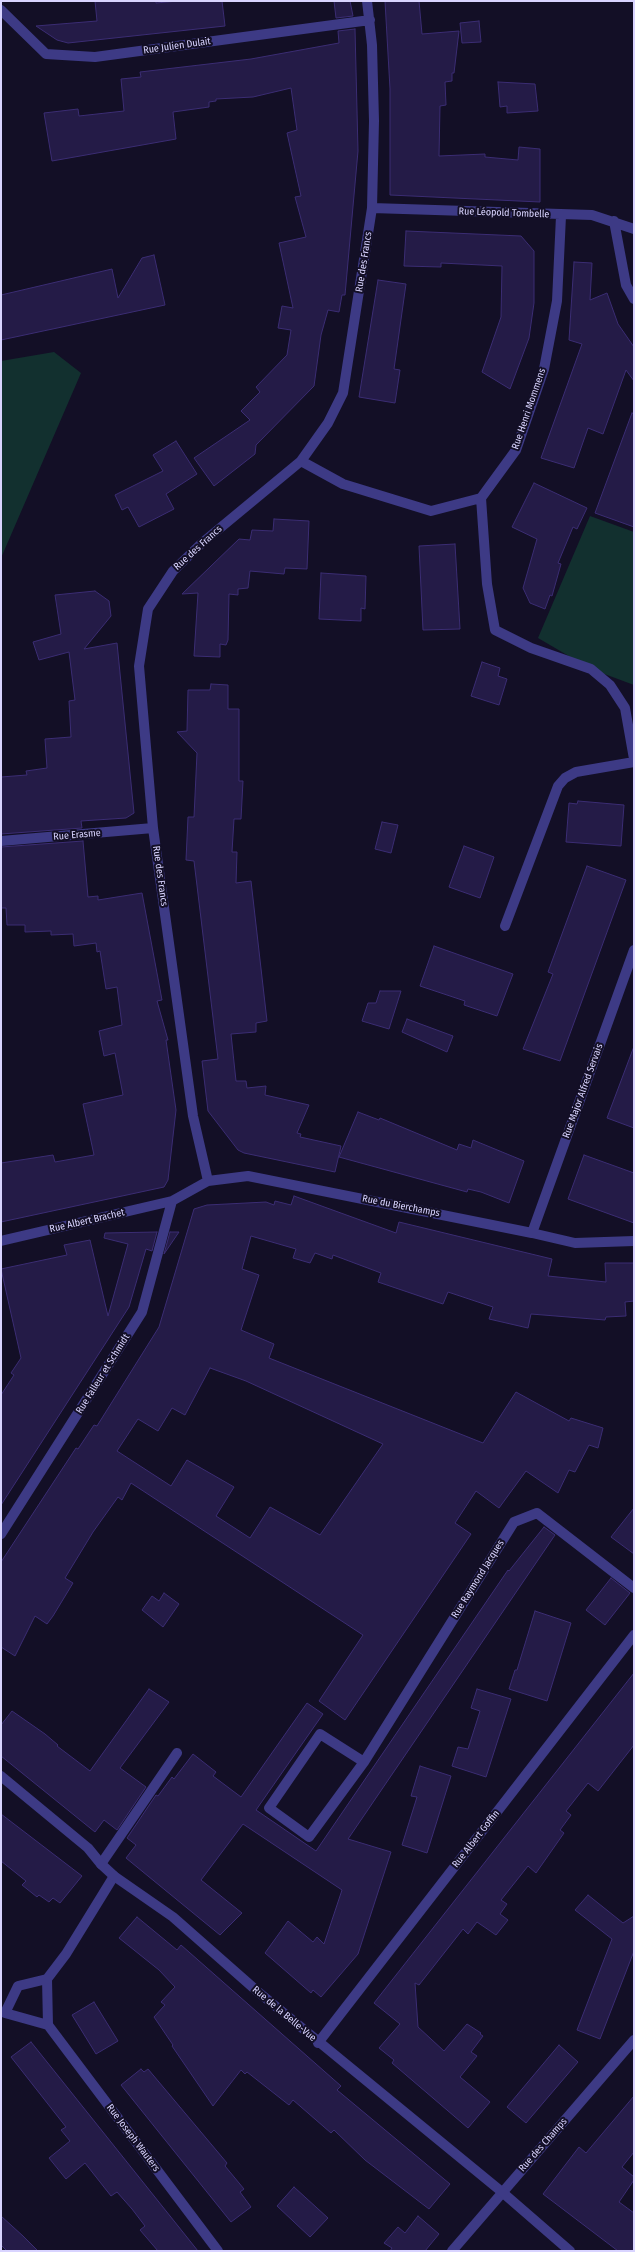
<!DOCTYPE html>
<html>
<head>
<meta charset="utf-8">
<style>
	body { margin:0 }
	#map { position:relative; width:635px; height:2252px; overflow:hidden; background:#130f26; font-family:"Fira Sans Condensed",sans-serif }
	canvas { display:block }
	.frame { position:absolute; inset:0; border:2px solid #d9d4ff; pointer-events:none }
</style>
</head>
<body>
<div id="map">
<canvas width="635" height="2252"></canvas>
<div class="frame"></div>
</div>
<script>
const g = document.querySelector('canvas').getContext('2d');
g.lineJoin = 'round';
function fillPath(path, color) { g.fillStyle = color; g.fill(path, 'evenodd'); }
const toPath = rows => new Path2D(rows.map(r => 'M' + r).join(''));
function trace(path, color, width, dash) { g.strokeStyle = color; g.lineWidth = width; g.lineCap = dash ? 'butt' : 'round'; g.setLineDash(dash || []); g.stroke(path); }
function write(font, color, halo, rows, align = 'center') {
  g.font = font + ' "Fira Sans Condensed",sans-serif'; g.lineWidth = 4; g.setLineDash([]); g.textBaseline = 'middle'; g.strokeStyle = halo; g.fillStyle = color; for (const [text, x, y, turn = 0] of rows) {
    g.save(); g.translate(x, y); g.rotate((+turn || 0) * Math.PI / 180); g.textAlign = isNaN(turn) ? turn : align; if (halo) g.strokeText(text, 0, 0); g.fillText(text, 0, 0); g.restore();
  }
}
fillPath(toPath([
	[54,352,81,373,1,558,1,361],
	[590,516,634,532,634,685,591,669,538,638]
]), '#12302f');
const building = toPath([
	[95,1,156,1,156,3,178,1,222,1,225,26,68,43,57,40,36,26,97,21,95,1],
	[334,1,350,1,353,16,336,18,334,1],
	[385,1,419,1,422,34,459,31,454,73,452,73,452,81,445,82,446,105,440,106,439,156,485,154,485,157,518,160,519,147,540,149,540,202,390,195,390,89,385,1],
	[479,21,481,42,462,43,460,23,479,21],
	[355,29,358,151,345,295,342,295,339,312,328,310,321,335,314,386,256,445,255,454,214,486,194,458,250,420,241,411,260,392,256,387,287,355,291,330,278,328,282,306,293,308,279,243,306,237,295,197,301,196,287,133,297,130,291,88,253,97,216,99,216,101,209,102,209,107,173,112,176,139,52,161,44,113,78,109,79,116,124,111,121,79,141,77,140,72,251,59,339,43,338,31,355,29],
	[498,82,535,84,538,111,507,113,507,106,500,107,498,82],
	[406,231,521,236,534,251,534,303,529,338,510,389,482,372,501,317,502,266,441,263,441,267,404,266,406,231],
	[154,255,165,305,1,340,1,295,112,269,118,298,142,258,154,255],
	[574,262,592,263,590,300,607,293,618,324,634,347,634,381,626,370,603,434,588,428,574,468,541,458,582,344,569,340,574,262],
	[378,280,406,284,394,369,400,370,395,403,359,397,378,280],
	[632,413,634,414,634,527,595,513,632,413],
	[176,441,197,474,166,494,174,509,139,527,128,507,122,510,115,495,163,471,153,455,176,441],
	[534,483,587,508,577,529,573,527,558,563,561,564,552,596,550,595,545,609,530,603,523,588,537,539,512,527,534,483],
	[274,519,309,521,307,569,285,568,284,574,250,571,248,588,238,589,238,595,229,594,228,640,226,645,220,644,220,657,194,656,198,593,182,594,239,539,250,540,252,530,273,531,274,519],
	[455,544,460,629,423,630,419,546,455,544],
	[321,573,366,576,365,609,361,608,361,621,319,619,321,573],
	[95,591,109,601,111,616,84,649,117,643,134,813,126,818,81,821,82,828,1,834,1,777,27,775,26,771,47,768,45,739,71,737,69,701,75,700,69,652,39,660,33,642,61,634,55,595,95,591],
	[482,662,500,668,498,676,507,679,499,705,471,696,482,662],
	[211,684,228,685,228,709,239,709,239,781,243,781,241,819,234,819,232,852,237,852,236,883,251,881,267,1021,256,1023,256,1032,231,1034,236,1081,246,1081,247,1088,266,1086,265,1095,309,1105,297,1133,301,1134,300,1137,341,1146,335,1172,244,1153,238,1150,208,1111,202,1061,218,1059,194,861,186,860,188,817,194,817,197,753,177,732,187,731,188,690,210,690,211,684],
	[578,801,624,805,621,846,566,842,569,803,577,804,578,801],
	[382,822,398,825,391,853,375,849,382,822],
	[83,841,88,897,98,896,98,900,142,893,162,1000,157,1001,168,1040,166,1040,176,1110,168,1180,164,1187,1,1222,1,1163,53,1155,55,1162,94,1155,83,1104,123,1095,115,1053,104,1056,99,1031,122,1025,117,987,106,989,100,951,97,952,96,943,74,946,73,934,51,935,51,931,25,932,25,925,7,925,6,908,1,908,1,847,83,841],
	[464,846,494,857,480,898,449,887,464,846],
	[587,866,626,880,560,1061,523,1049,553,974,548,972,587,866],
	[434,946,513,974,497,1016,464,1005,465,1001,420,986,434,946],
	[380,991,401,991,389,1029,362,1021,368,1003,376,1003,380,991],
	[407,1019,453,1036,447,1052,402,1032,407,1019],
	[633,1049,634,1049,634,1128,607,1118,633,1049],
	[358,1112,379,1120,380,1118,457,1150,459,1144,471,1148,473,1140,524,1161,509,1203,481,1192,468,1189,467,1192,339,1157,358,1112],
	[584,1155,634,1173,634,1223,568,1199,584,1155],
	[294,1196,396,1233,399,1222,552,1259,548,1276,606,1282,605,1263,634,1263,634,1301,625,1302,626,1316,606,1317,605,1320,531,1314,528,1328,489,1319,493,1307,448,1292,443,1304,378,1282,381,1273,333,1255,332,1259,315,1253,310,1263,293,1258,296,1249,251,1236,242,1269,259,1275,241,1330,274,1344,269,1358,483,1443,516,1392,569,1421,571,1418,603,1428,598,1448,589,1445,575,1472,569,1470,558,1493,526,1471,499,1508,476,1491,455,1523,471,1534,345,1720,319,1701,363,1635,131,1483,122,1500,118,1497,93,1532,65,1578,73,1583,53,1616,47,1624,35,1616,15,1656,1,1647,1,1562,76,1448,78,1449,94,1425,97,1426,159,1327,194,1209,207,1205,266,1202,274,1205,275,1201,291,1205,294,1196],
	[210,1368,246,1381,383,1444,320,1535,270,1507,250,1538,216,1516,234,1487,187,1460,171,1486,117,1451,138,1419,158,1431,172,1408,185,1415,210,1368],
	[157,1232,152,1251,146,1249,129,1307,1,1505,1,1395,14,1375,11,1373,21,1358,1,1269,67,1255,64,1245,90,1240,108,1316,128,1244,104,1238,105,1233,157,1232],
	[170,1232,179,1232,164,1254,170,1232],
	[634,1508,634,1554,611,1537,634,1508],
	[544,1527,555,1535,348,1839,391,1852,358,1954,321,1997,313,1990,311,1993,265,1953,288,1921,313,1942,317,1937,324,1944,342,1890,243,1824,201,1880,242,1913,220,1935,126,1858,136,1845,127,1838,156,1795,158,1796,172,1777,174,1779,193,1754,216,1772,213,1776,241,1797,307,1703,323,1714,256,1810,316,1851,508,1570,509,1571,544,1527],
	[611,1578,630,1593,605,1625,586,1610,611,1578],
	[164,1593,179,1604,163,1627,142,1610,152,1596,159,1601,164,1593],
	[535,1611,571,1623,547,1701,509,1689,515,1670,517,1670,535,1611],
	[634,1673,634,1745,598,1791,588,1783,566,1811,571,1815,560,1830,564,1833,536,1873,528,1866,501,1900,507,1904,500,1914,508,1920,496,1935,477,1922,468,1934,463,1929,419,1985,415,1983,418,2027,444,2051,467,2024,481,2033,480,2034,483,2036,471,2052,477,2056,460,2077,490,2102,468,2128,392,2063,394,2060,379,2048,400,2024,374,2003,634,1673],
	[149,1689,169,1702,120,1768,146,1787,117,1830,104,1820,95,1832,1,1756,1,1725,12,1711,45,1734,58,1745,57,1746,90,1771,149,1689],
	[477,1689,511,1699,486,1777,452,1766,458,1747,468,1749,480,1711,471,1708,477,1689],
	[420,1766,451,1776,427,1853,402,1845,417,1797,411,1796,420,1766],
	[1,1814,82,1876,60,1903,53,1898,49,1902,39,1895,37,1897,22,1885,26,1881,1,1861,1,1814],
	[588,1895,623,1923,634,1916,634,1951,600,2039,577,2030,612,1939,575,1910,588,1895],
	[137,1917,177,1950,181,1945,341,2086,337,2090,450,2184,429,2209,365,2160,334,2130,331,2133,293,2100,289,2105,247,2072,245,2074,241,2070,213,2106,172,2046,173,2045,154,2017,165,2005,161,2002,175,1987,159,1970,119,1938,137,1917],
	[94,2002,118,2041,96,2054,72,2015,94,2002],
	[31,2042,59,2077,198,2251,158,2251,140,2230,145,2226,132,2209,117,2192,111,2196,85,2163,66,2179,49,2158,70,2141,61,2130,66,2127,11,2057,31,2042],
	[559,2045,578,2062,526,2123,507,2107,559,2045],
	[141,2069,144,2072,148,2069,227,2163,225,2166,244,2189,240,2192,251,2207,231,2222,121,2085,141,2069],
	[634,2096,634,2152,622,2167,634,2177,634,2180,619,2202,634,2213,634,2251,618,2251,543,2194,579,2147,586,2153,634,2096],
	[294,2187,328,2218,310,2237,277,2206,294,2187],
	[1,2216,23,2236,38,2251,7,2251,1,2245,1,2216],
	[418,2216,439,2234,425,2251,390,2251,392,2248,384,2243,398,2227,405,2233,418,2216]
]);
fillPath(building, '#241b47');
trace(building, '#3b2d73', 1);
trace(toPath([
	[1,10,46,54,95,57,370,20],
	[372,208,592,215,634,229],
	[614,221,626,285,634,299],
	[301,461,343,484,431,511,481,498,516,450,544,369,557,301,561,216],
	[481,498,487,584,495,630,531,648,591,669,610,685,625,708,634,759],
	[1,841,153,828],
	[505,926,558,786,565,778,576,772,634,762],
	[208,1181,193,1116,153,828,139,666,148,609,173,571,202,543,301,461,328,423,343,393,372,208,374,121,372,45,367,1],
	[532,1233,634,950],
	[1,1241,172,1201,208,1181,248,1176,532,1233,575,1243,634,1241],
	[1,1534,142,1312,172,1201],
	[364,1762,320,1734,269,1808,309,1837,364,1762,514,1522,537,1513,634,1588],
	[101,1864,177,1753],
	[47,1979,48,2025,5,2013,18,1986,47,1979],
	[47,1979,66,1954,114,1876],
	[48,2025,218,2251],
	[318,2043,634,1635],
	[452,2251,634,2040]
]), '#3d3a85', 10);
trace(toPath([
	[1,1776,88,1848,101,1864,114,1876,173,1917,257,1991,502,2192,570,2251]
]), '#3d3a85', 10);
write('10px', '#d9d4ff', '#130f26', [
	["Rue Julien Dulait",177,46,-8],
	["Rue Léopold Tombelle",504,213,2],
	["Rue des Francs",364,262,-81],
	["Rue Henri Mommens",529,409,-71],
	["Rue des Francs",198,548,-42],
	["Rue Erasme",77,835,-5],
	["Rue des Francs",160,876,82],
	["Rue Major Alfred Servais",583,1091,-70],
	["Rue du Bierchamps",401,1206,11],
	["Rue Albert Brachet",87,1221,-13],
	["Rue Falleur et Schmidt",103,1374,-58],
	["Rue Raymond Jacques",478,1579,-58],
	["Rue Albert Goffin",476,1839,-52],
	["Rue de la Belle-Vue",284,2014,40],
	["Rue Joseph Wauters",133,2138,53],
	["Rue des Champs",543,2145,-49]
]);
</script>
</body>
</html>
